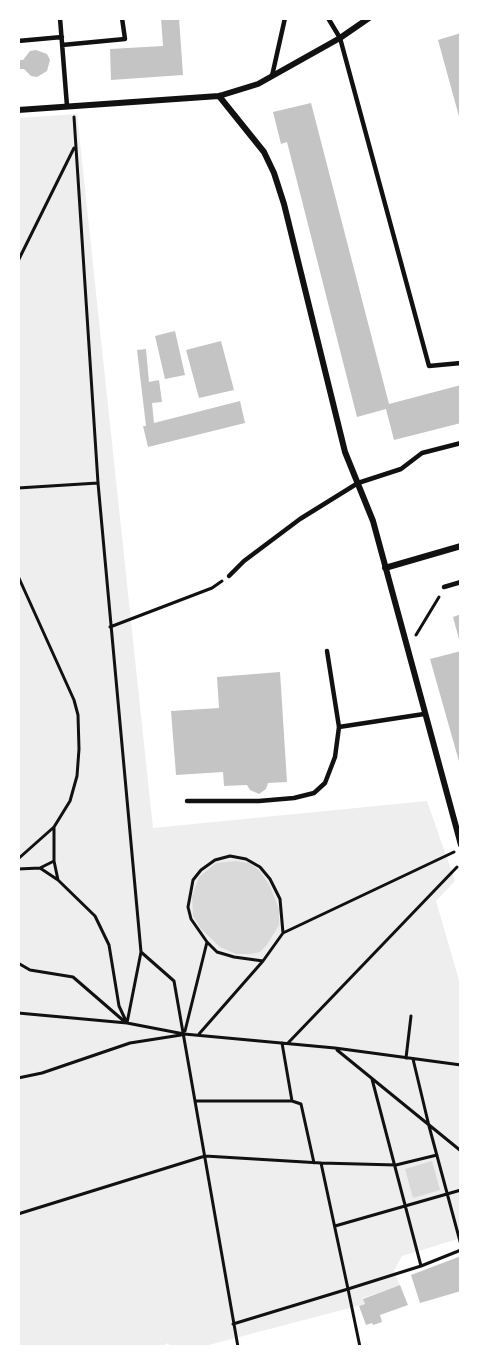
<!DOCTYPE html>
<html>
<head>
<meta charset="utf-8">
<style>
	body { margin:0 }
	#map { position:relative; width:479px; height:1365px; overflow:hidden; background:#fff; font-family:"Noto Sans",sans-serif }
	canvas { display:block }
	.frame { position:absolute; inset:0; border:20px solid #fff; pointer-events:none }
</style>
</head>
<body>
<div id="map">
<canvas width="479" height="1365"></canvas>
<div class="frame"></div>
</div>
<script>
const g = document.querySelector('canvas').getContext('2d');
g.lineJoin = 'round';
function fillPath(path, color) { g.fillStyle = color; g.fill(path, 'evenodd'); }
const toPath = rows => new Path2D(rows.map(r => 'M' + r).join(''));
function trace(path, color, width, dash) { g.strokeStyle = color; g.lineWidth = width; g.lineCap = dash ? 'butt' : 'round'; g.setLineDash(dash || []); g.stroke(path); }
fillPath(toPath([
	[77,114,153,828,427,801,455,881,436,901,461,987,461,1238,402,1256,394,1271,400,1285,363,1298,365,1304,201,1347,170,1347,168,1343,161,1347,18,1347,18,118]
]), '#eee');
fillPath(toPath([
	[236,861,249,863,259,870,270,886,279,909,279,925,266,946,260,952,251,954,236,954,220,947,201,929,193,916,192,896,199,877,216,863],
	[432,1161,440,1190,413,1198,405,1169]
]), '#d9d9d9');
fillPath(toPath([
	[161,18,179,18,183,75,111,80,110,49,163,46],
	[461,33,461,120,460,120,438,40],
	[36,50,47,54,50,60,47,71,37,77,31,76,24,69,18,69,18,60,23,60,30,51],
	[311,103,389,404,461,385,461,423,394,440,386,409,357,417,287,142,281,144,273,112],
	[175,331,185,375,165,379,155,336],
	[221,341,234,390,199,398,186,350],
	[146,349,149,382,159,380,162,402,152,403,154,423,240,401,245,423,148,447,143,426,146,426,137,350],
	[461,614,461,643,460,643,453,617],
	[461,651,461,764,460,765,430,659],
	[280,672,287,782,268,783,266,789,259,794,250,790,247,785,224,786,223,772,176,775,171,711,219,708,217,677],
	[461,1256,461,1291,420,1303,411,1275],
	[400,1285,408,1305,380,1315,382,1322,373,1325,372,1323,366,1325,359,1306,365,1304,363,1299]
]), '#c4c4c4');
trace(toPath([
	[74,117,98,483,141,952,127,1023],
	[18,261,74,148],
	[18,488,98,483],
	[18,576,74,700,78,715,79,749,77,776,70,801,54,827,18,859],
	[110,627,212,588,222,581],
	[416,635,439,597],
	[54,828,54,861,58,880,95,916,109,945,119,1006,126,1021],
	[40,868,54,861],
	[18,869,40,868,58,880],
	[141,952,174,981,238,1347],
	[263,961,234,957,217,952,207,942,191,919,188,907,193,880,201,870,215,860,230,856,246,859,260,867,270,879,280,899,283,933],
	[18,963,30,970,73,977,125,1022],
	[18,1013,127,1023,184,1034,335,1048,461,1065],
	[185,1031,207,942],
	[199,1034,263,961,283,933,454,852],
	[282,1043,292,1101,301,1104,314,1163],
	[288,1043,457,867],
	[337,1050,461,1151],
	[406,1058,411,1016],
	[413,1059,429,1126,461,1245],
	[18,1078,42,1073,130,1043,181,1035],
	[372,1079,421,1266],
	[196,1101,292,1101],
	[321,1163,396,1165,437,1155],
	[18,1214,205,1156,321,1163,348,1289,421,1266,461,1250],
	[335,1226,461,1190],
	[233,1324,348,1289,360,1347]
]), '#111', 3);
trace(toPath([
	[60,18,67,106],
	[328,18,340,38,429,366,461,363],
	[18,41,62,37],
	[62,45,125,39,122,18],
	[272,76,285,18],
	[229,576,244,561,300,519,358,483,401,469,422,453,461,443],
	[444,587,461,582],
	[339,727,424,714],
	[187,801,259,801,294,798,314,793,325,783,335,757,339,727,327,651]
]), '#111', 4.5);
trace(toPath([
	[219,96,264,152,274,173,284,204,345,452,373,521,461,845],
	[18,110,219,96,258,84,340,38,369,18],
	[385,568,461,546]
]), '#111', 6);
</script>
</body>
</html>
